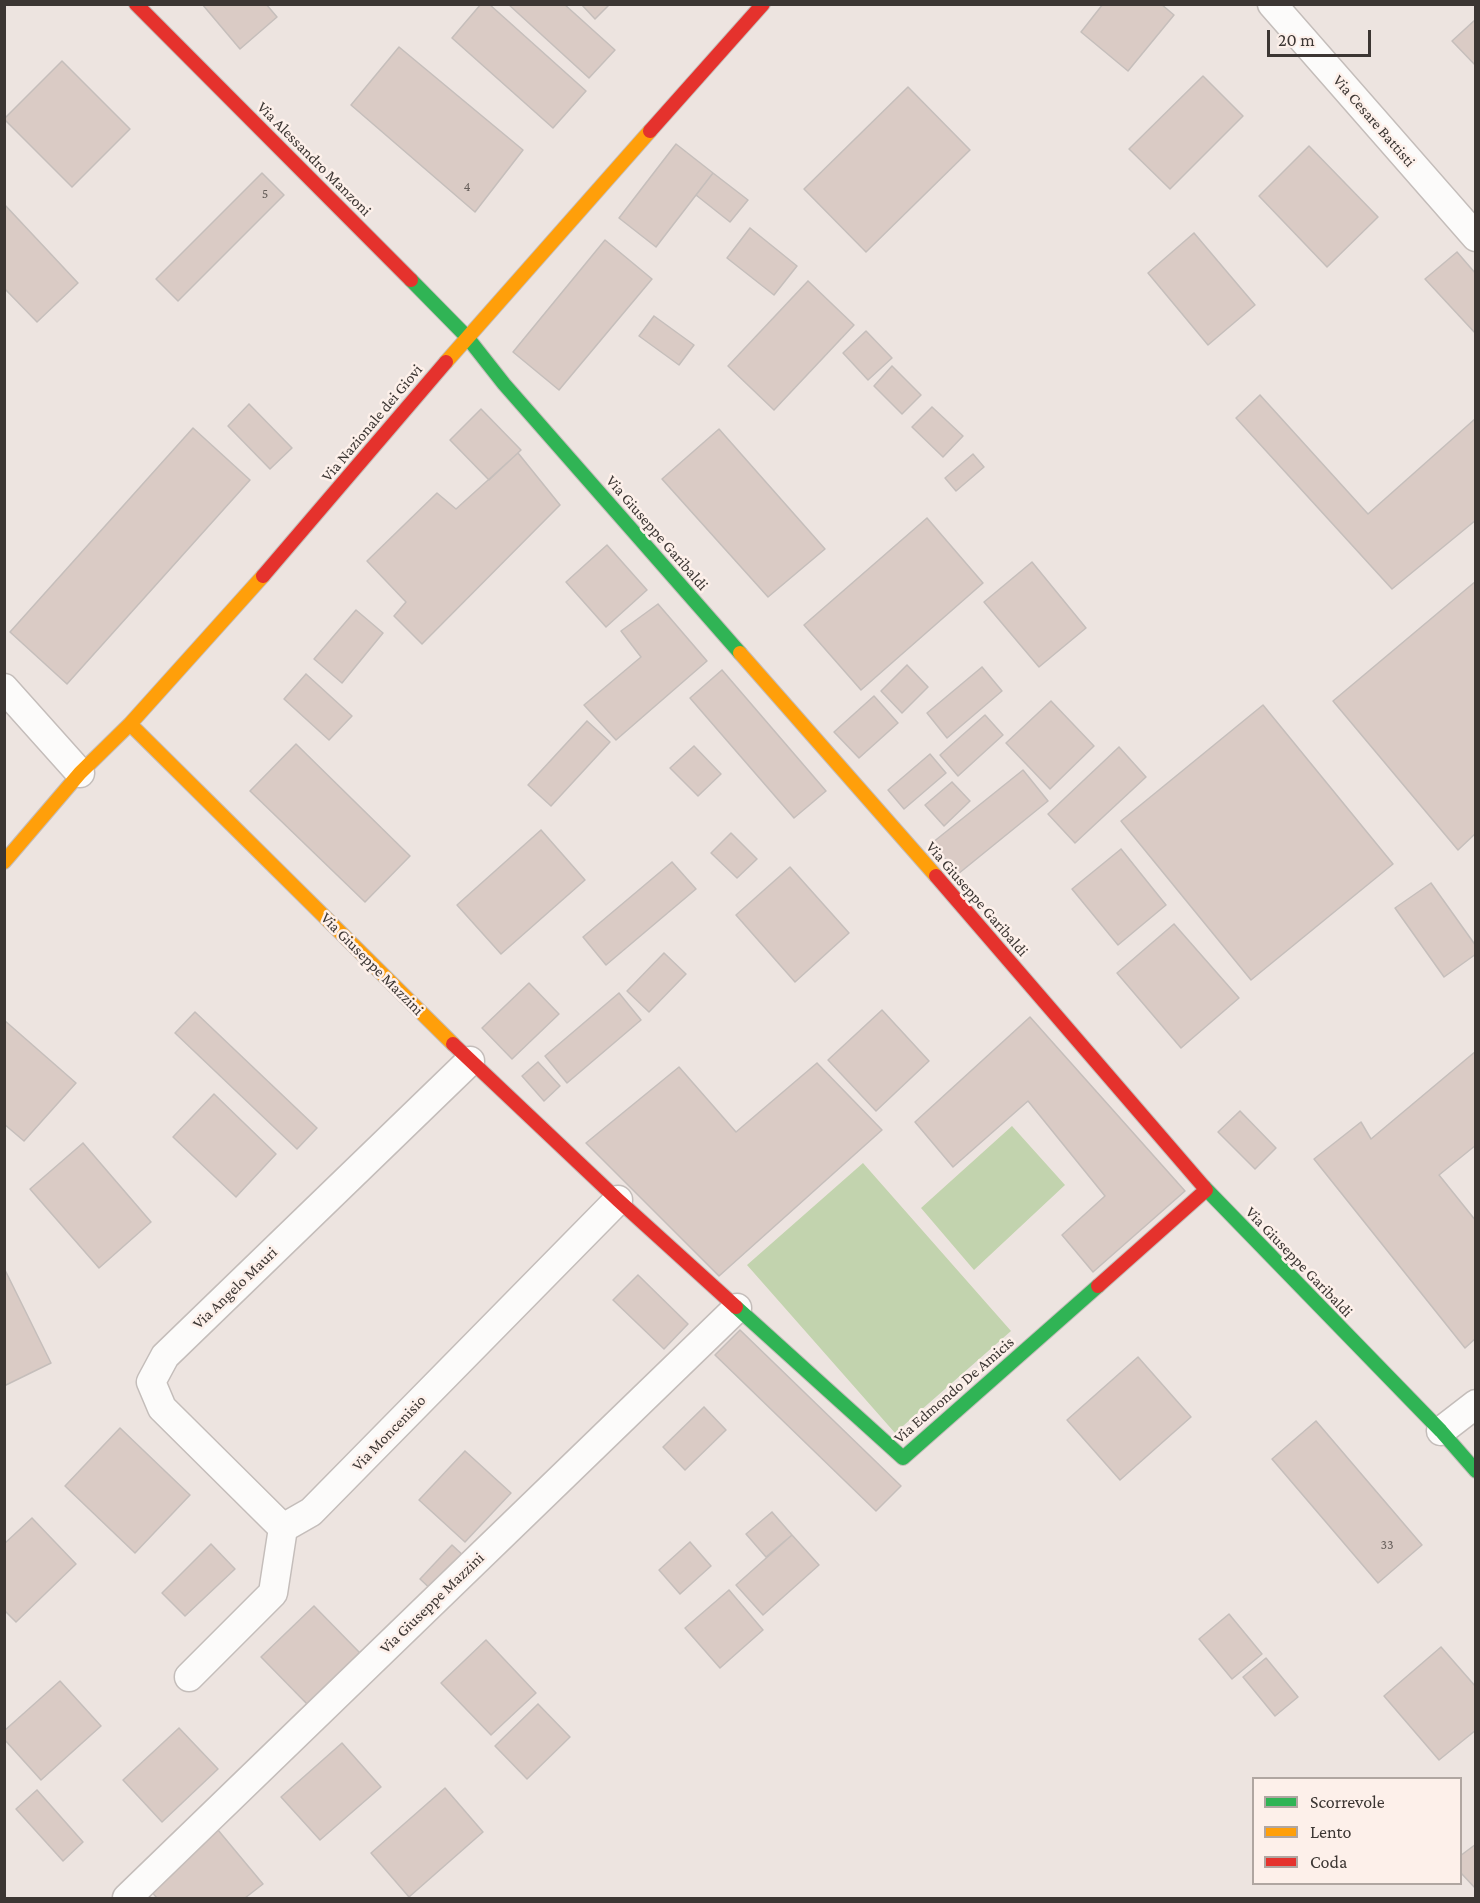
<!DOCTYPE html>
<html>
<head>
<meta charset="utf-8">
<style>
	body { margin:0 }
	#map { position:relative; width:1480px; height:1903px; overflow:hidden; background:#ede4e0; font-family:"Crimson Pro",serif }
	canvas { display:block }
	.frame { position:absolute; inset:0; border:6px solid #3c3633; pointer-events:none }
	.legend { position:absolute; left:1252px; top:1777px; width:210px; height:108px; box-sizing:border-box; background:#fdf0ea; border:2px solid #b0a6a1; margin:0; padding:8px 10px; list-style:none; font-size:18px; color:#3c3633 }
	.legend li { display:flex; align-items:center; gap:12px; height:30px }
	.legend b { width:30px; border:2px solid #b0a6a1 }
	.scale { position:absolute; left:1267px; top:30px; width:104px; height:27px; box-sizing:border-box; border:3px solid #3c3633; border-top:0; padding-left:8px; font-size:18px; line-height:21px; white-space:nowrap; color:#3c3633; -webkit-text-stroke:4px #fdf0ea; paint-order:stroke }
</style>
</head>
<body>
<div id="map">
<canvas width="1480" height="1903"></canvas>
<div class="frame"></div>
<ul class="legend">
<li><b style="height:8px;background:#30b455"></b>Scorrevole</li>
<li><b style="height:8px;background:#ff9f0a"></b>Lento</li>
<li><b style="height:8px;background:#e5322d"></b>Coda</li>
</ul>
<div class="scale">20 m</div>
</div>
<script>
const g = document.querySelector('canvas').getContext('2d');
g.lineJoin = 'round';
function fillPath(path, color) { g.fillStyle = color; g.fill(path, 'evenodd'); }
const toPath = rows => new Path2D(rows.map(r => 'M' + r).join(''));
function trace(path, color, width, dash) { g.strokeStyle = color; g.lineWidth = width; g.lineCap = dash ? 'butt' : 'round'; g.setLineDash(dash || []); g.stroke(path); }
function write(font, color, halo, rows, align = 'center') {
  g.font = font + ' "Crimson Pro",serif'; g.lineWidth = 5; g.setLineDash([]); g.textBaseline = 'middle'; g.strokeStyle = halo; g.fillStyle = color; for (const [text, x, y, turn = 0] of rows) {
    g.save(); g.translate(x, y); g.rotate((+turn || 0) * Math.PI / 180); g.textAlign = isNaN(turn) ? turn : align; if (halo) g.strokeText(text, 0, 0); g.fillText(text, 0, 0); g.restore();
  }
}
fillPath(toPath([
	[1012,1126,1065,1185,974,1270,921,1208],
	[863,1163,1011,1331,895,1433,747,1265]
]), '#c2d3ae');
const building = toPath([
	[202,4,266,4,277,17,240,49,202,4],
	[481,4,489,4,586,91,553,128,452,38,481,4],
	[508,4,564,4,615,50,589,78,508,4],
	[581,4,610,4,595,19,581,4],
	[1103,4,1161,4,1174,15,1128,71,1081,32,1103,4],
	[1476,19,1476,66,1452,41,1476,19],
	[399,47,523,150,475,212,351,105,399,47],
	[62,61,130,129,72,187,4,119,62,61],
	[1203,76,1243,116,1170,189,1129,149,1203,76],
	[908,87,970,150,866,252,804,189,908,87],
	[676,144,713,173,656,247,619,218,676,144],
	[1309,146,1378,217,1327,267,1259,196,1309,146],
	[262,173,284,195,178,301,156,279,262,173],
	[713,173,748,200,730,222,696,195,713,173],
	[4,204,78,283,37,322,4,288,4,204],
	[750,228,797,266,774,295,727,258,750,228],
	[1194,233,1255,305,1208,345,1148,273,1194,233],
	[605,240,652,279,559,390,513,352,605,240],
	[1457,252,1476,274,1476,334,1425,279,1457,252],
	[808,281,854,325,774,410,728,366,808,281],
	[654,316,694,345,679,365,639,336,654,316],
	[866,331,892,358,868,380,843,353,866,331],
	[892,366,921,395,902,414,874,386,892,366],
	[1260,395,1368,514,1476,418,1476,520,1392,589,1236,418,1260,395],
	[249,404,292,448,270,469,228,426,249,404],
	[932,407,963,436,943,457,912,427,932,407],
	[481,409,521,450,489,480,450,440,481,409],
	[193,428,250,480,67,684,10,632,193,428],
	[719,429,825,549,768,597,662,479,719,429],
	[518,453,560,505,422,644,394,616,406,602,367,561,437,493,456,509,518,453],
	[973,454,984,467,956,491,945,478,973,454],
	[927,518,983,583,861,690,804,625,927,518],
	[607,545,647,590,606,627,566,582,607,545],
	[1032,562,1086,628,1039,667,984,602,1032,562],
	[1476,581,1476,833,1458,850,1333,701,1476,581],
	[658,604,707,661,616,740,584,705,641,657,621,631,658,604],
	[356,610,383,633,342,683,314,659,356,610],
	[907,665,928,687,902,713,881,691,907,665],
	[982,667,1002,691,947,738,927,713,982,667],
	[722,670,826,791,794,818,690,698,722,670],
	[306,674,352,716,329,740,284,699,306,674],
	[874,696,898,723,859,758,834,732,874,696],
	[1051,701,1094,746,1050,789,1006,743,1051,701],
	[1263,705,1393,864,1251,980,1121,821,1263,705],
	[985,715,1003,735,958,776,940,755,985,715],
	[587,721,610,742,551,806,528,785,587,721],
	[296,744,410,856,365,902,250,791,296,744],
	[694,746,721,774,698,796,670,768,694,746],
	[1119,747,1146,777,1075,843,1048,814,1119,747],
	[930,754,946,773,904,809,888,790,930,754],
	[1023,770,1048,801,958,874,932,843,1023,770],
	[952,782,970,801,944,826,925,805,952,782],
	[541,830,585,880,501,954,457,905,541,830],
	[731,833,757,859,737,878,711,853,731,833],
	[1121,849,1166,905,1118,945,1072,889,1121,849],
	[672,862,696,889,606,965,583,937,672,862],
	[790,867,849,933,795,982,736,915,790,867],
	[1431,883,1476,946,1476,954,1444,977,1395,908,1431,883],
	[1174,924,1239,998,1181,1048,1117,973,1174,924],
	[664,953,686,974,649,1012,627,991,664,953],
	[529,983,559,1014,512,1059,482,1028,529,983],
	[619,993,641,1020,567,1083,545,1056,619,993],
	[882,1010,929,1061,876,1111,828,1060,882,1010],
	[195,1012,317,1128,297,1149,175,1033,195,1012],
	[1030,1017,1185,1191,1093,1272,1062,1235,1105,1196,1028,1101,953,1167,915,1122,1030,1017],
	[4,1020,76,1083,24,1141,4,1124,4,1020],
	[1476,1051,1476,1145,1439,1175,1476,1221,1476,1338,1465,1348,1314,1159,1361,1122,1371,1139,1476,1051],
	[538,1062,560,1086,544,1101,522,1076,538,1062],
	[817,1063,882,1130,719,1276,586,1143,679,1067,736,1132,817,1063],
	[214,1094,276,1154,236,1197,173,1137,214,1094],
	[1240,1111,1276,1148,1255,1169,1218,1132,1240,1111],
	[83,1143,151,1222,99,1268,30,1189,83,1143],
	[4,1268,51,1363,4,1386,4,1268],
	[638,1275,688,1324,664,1349,613,1300,638,1275],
	[740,1330,901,1486,876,1511,715,1355,740,1330],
	[1138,1357,1191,1417,1120,1480,1067,1420,1138,1357],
	[704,1407,726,1430,685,1470,663,1447,704,1407],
	[1316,1421,1422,1545,1378,1583,1272,1459,1316,1421],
	[120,1428,190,1495,135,1553,65,1486,120,1428],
	[465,1451,511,1493,465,1542,419,1500,465,1451],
	[772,1512,792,1535,766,1557,746,1534,772,1512],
	[32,1518,76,1564,16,1622,4,1610,4,1544,32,1518],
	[792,1535,819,1565,763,1615,736,1585,792,1535],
	[690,1542,711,1566,680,1594,659,1570,690,1542],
	[211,1544,235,1569,185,1616,162,1593,211,1544],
	[452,1545,467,1559,435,1593,420,1579,452,1545],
	[729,1590,763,1630,720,1668,685,1628,729,1590],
	[314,1606,360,1653,308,1705,261,1657,314,1606],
	[1229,1614,1262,1654,1232,1679,1199,1639,1229,1614],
	[486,1640,536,1693,491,1735,441,1683,486,1640],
	[1441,1647,1476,1687,1476,1730,1439,1760,1384,1696,1441,1647],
	[1266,1658,1298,1697,1275,1716,1243,1677,1266,1658],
	[60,1681,101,1726,41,1780,4,1739,4,1731,60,1681],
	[538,1704,570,1737,527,1779,495,1746,538,1704],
	[179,1728,218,1769,162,1822,123,1780,179,1728],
	[342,1743,381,1787,320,1840,281,1797,342,1743],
	[445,1788,483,1832,409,1897,371,1853,445,1788],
	[37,1790,83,1842,63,1861,16,1809,37,1790],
	[218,1830,263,1884,245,1898,157,1898,149,1889,218,1830],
	[1476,1844,1476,1889,1460,1872,1460,1856,1476,1844]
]);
fillPath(building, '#dacbc5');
trace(building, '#c5bebb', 1.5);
const street = toPath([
	[1272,4,1476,237],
	[4,688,80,773],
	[1441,1431,1476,1404],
	[283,1528,162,1408,151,1382,165,1356,470,1061],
	[283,1528,311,1512,618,1200],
	[189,1677,273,1593,283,1528],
	[127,1898,737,1308]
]);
const fast = toPath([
	[411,280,467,337,504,384,740,653],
	[1204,1187,1441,1431,1476,1471],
	[736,1307,903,1458,1098,1286]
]);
const slow = toPath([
	[446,362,650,131],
	[740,653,936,876],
	[130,724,453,1044],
	[4,862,80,773,130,724,263,576]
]);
const jam = toPath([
	[136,4,411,280],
	[650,131,763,4],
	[263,576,446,362],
	[936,876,1204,1187],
	[453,1044,618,1200,736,1307],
	[1098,1286,1206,1190]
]);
trace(street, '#c4bdba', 31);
trace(fast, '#c4bdba', 16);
trace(slow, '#c4bdba', 16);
trace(jam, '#c4bdba', 16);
trace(street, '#fcfbfa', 28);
trace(fast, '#30b455', 14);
trace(slow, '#ff9f0a', 14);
trace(jam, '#e5322d', 14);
write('14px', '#665e5a', null, [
	["4",467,187],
	["5",265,194],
	["33",1387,1545]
]);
write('16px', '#3c3633', '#fdf0ea', [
	["Via Cesare Battisti",1374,121,49],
	["Via Alessandro Manzoni",314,159,45],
	["Via Nazionale dei Giovi",372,423,-50],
	["Via Giuseppe Garibaldi",657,533,49],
	["Via Giuseppe Garibaldi",977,899,49],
	["Via Giuseppe Mazzini",372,964,45],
	["Via Giuseppe Garibaldi",1299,1262,46],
	["Via Angelo Mauri",235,1288,-44],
	["Via Edmondo De Amicis",954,1390,-41],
	["Via Moncenisio",389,1433,-46],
	["Via Giuseppe Mazzini",432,1603,-44]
]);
</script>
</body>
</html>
